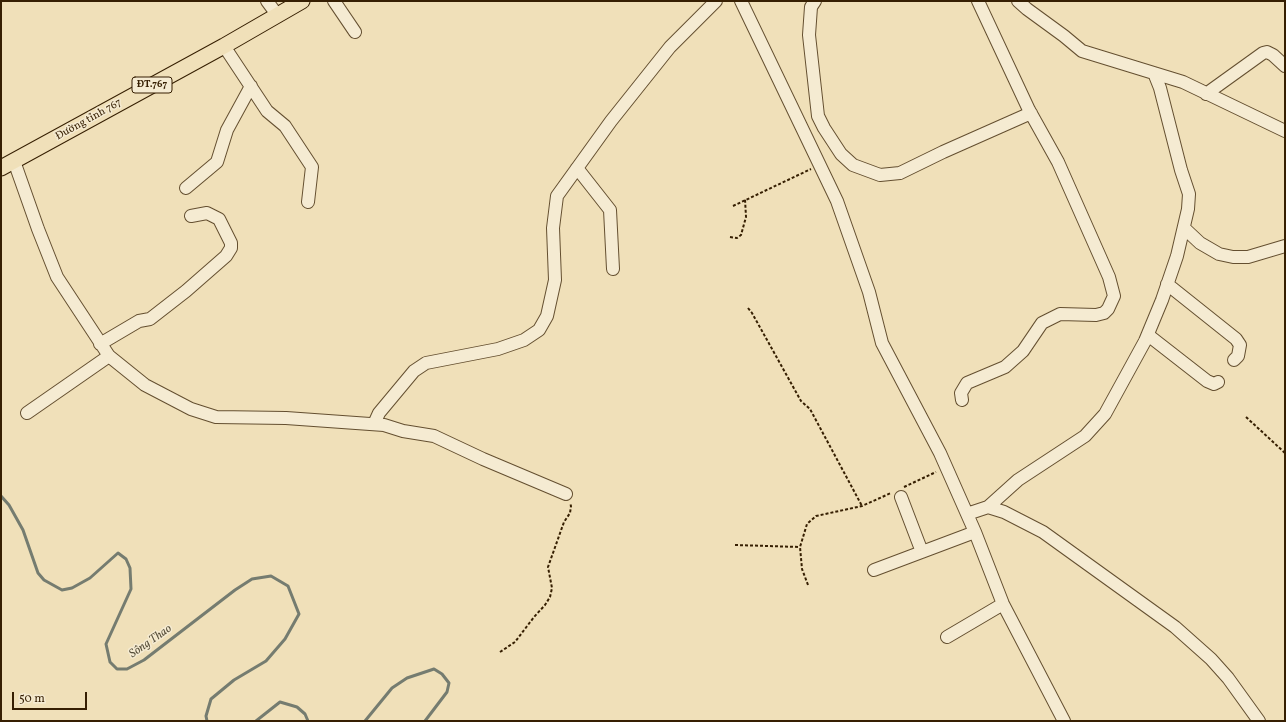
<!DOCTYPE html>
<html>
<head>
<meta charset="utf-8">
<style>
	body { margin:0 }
	#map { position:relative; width:1286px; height:722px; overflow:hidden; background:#f0e0b9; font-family:Vollkorn,serif }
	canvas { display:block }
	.frame { position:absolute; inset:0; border:2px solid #361f02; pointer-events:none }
	.scale { position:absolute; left:12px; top:692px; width:75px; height:18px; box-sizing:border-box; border:2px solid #361f02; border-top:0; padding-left:5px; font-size:12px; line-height:14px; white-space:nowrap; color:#361f02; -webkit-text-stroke:3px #f5ebd2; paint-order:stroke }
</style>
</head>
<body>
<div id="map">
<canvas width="1286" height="722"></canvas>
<div class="frame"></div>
<div class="scale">50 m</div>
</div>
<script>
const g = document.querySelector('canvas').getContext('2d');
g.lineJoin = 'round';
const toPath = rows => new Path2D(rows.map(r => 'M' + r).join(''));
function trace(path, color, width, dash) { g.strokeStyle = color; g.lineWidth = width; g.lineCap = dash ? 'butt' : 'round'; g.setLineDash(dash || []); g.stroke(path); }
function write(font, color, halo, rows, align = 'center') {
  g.font = font + ' Vollkorn,serif'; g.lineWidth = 3; g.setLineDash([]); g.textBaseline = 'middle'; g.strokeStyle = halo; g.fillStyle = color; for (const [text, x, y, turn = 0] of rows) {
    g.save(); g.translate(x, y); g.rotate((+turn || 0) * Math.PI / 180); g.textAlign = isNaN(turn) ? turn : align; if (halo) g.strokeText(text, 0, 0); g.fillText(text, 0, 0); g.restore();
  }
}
trace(toPath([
	[1,496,9,505,23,530,38,573,44,580,62,590,72,588,90,578,118,553,126,559,130,568,131,589,106,644,110,662,117,669,127,669,144,660,235,590,252,579,271,576,288,586,299,614,285,639,266,661,234,680,211,699,206,716,207,721],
	[256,721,280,702,297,707,305,714,308,721],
	[365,721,392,688,407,678,434,669,442,674,449,683,447,692,425,721]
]), '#757c70', 3);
const minor = toPath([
	[267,1,278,16],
	[334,1,355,32],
	[741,1,837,201,869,292,882,343,940,453,975,532,1003,604,1064,721],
	[815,1,811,7,809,35,818,116,824,128,841,154,853,165,880,175,900,173,943,152,1031,113],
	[1018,1,1027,9,1064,36,1082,51,1183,82,1285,131],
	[224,46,267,111,285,126,312,167,308,202],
	[1206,94,1263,53,1267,52,1273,55,1285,66],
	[14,161,38,229,57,277,109,356,145,385,191,409,216,417,286,418,384,425,403,431,434,436,483,459,566,494],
	[577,168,610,210,613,269],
	[186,188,217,162,227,130,251,86],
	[1184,228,1200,243,1219,254,1233,257,1248,257,1285,246],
	[1167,284,1236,339,1240,345,1238,356,1234,360],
	[1148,335,1207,381,1214,384,1218,382],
	[100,344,139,321,150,319,186,291,226,256,231,248,231,243,219,219,207,213,191,216],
	[962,400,961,393,967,383,1005,367,1023,351,1042,323,1060,314,1096,315,1104,313,1108,309,1114,296,1109,277,1058,162,1029,110,978,1],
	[27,413,109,356],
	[374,424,379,413,414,371,426,363,498,349,524,340,539,330,547,316,555,280,553,228,557,196,611,121,670,47,716,1],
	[901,497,922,552],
	[988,507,1018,480,1085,436,1105,414,1145,341,1162,300,1177,256,1188,209,1189,194,1181,170,1160,88,1154,73],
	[967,514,988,507,1004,512,1043,532,1175,627,1211,659,1228,678,1259,721],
	[874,570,975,532],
	[947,637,1003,604]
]);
const major = toPath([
	[1,168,224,46,302,1]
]);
trace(minor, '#644f30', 14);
trace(major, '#361f02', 17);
trace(toPath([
	[733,206,811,169],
	[730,237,737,238,741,235,746,217,745,199],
	[748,308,752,313,801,401,810,409,862,506],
	[1246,417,1285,453],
	[904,487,936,472],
	[735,545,800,547],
	[808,585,802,569,800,547,807,524,816,516,862,506,891,493],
	[500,652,515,642,534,617,545,605,550,597,552,588,548,567,564,522,570,513,571,506,570,503]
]), '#361f02', 2, [3, 2]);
trace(minor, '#f5ebd2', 12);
trace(major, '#f0e0b9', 15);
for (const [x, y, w] of [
	[152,85,40]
]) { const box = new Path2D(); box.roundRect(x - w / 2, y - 8, w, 16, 3); g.fillStyle = '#f5ebd2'; g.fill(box); trace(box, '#361f02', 1); }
write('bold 10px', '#361f02', null, [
	["ĐT.767",152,85]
]);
write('11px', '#361f02', '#f5ebd2', [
	["Đường tỉnh 767",89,120,-29]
]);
write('italic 12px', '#564e39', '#f5ebd2', [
	["Sông Thao",151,642,-35]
]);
</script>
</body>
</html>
